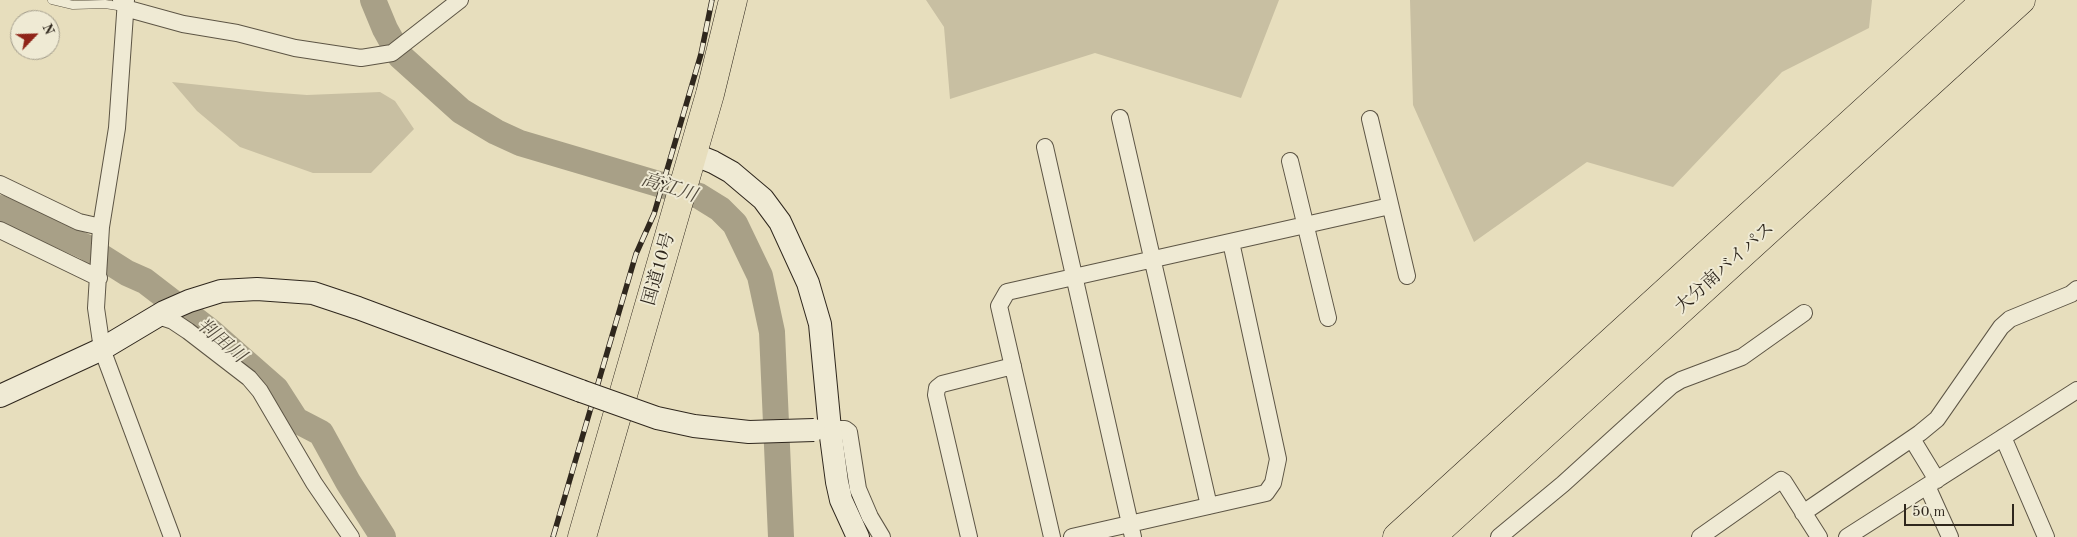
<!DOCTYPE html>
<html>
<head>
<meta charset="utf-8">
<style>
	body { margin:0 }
	#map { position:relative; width:2077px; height:537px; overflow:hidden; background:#e7debd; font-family:"Old Standard TT",serif }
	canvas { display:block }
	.north { position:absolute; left:10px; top:10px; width:50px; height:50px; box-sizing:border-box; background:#efead4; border:1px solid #a29c8b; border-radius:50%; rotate:66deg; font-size:14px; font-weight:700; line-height:20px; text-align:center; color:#2f271d }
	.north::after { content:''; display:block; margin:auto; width:18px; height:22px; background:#8f2418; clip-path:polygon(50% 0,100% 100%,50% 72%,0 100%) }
	.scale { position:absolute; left:1904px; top:504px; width:110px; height:22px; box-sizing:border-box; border:2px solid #2f271d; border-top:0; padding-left:6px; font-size:15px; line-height:18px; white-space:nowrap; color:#2f271d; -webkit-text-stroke:4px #efead4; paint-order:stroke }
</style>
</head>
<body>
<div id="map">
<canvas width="2077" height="537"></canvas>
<div class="north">N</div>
<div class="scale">50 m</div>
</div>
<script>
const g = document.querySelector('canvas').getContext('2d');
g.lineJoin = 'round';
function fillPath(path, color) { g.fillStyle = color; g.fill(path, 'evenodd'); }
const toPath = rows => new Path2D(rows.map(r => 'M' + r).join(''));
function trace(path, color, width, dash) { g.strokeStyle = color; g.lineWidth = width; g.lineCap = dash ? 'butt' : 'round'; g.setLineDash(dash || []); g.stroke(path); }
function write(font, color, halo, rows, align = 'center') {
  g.font = font + ' "Old Standard TT","Noto Serif JP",serif'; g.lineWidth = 4; g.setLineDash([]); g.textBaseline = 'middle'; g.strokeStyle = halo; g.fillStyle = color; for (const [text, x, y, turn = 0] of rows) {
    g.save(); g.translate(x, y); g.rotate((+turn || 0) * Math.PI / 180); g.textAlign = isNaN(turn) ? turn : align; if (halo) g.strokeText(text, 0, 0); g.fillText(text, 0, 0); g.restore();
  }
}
fillPath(toPath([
	[926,0,1279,0,1241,98,1095,53,950,99,944,27],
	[1410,0,1872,0,1869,28,1782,72,1673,187,1587,162,1474,242,1413,105],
	[172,82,267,92,307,95,380,92,395,101,414,129,371,173,313,173,240,147,197,111]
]), '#c8bfa2');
trace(toPath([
	[373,0,385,29,400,56,461,111,496,132,520,143,699,196,720,209,735,224,760,276,772,332,781,537],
	[0,208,86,247,127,273,145,281,210,331,276,389,296,420,321,433,348,482,383,537]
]), '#a8a087', 26);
const lane = toPath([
	[52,0,73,5,105,4,124,7]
]);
const street = toPath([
	[121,0,125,8,183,24,237,33,295,48,361,58,392,53,460,0],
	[126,0,117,128,101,227,96,308,102,349,172,537],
	[1120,118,1209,506],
	[1370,119,1407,276],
	[1045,147,1133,537],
	[1290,161,1328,318],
	[0,184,79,222,101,227],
	[0,230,99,278],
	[158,316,173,321,188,331,249,378,260,391,314,483,351,537],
	[830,429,845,429,849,432,858,489,870,517,882,537],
	[2003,437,2046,537],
	[1912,439,1937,480],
	[1927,486,1950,537],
	[1803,513,1920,433,1937,419,2001,327,2010,319,2071,294,2077,289],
	[969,537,936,395,937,388,942,384,1013,366],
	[1052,537,999,306,1007,292,1390,206],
	[1072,537,1266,493,1273,483,1278,459,1231,242],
	[1499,537,1563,484,1671,386,1681,380,1742,357,1804,313],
	[1700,537,1781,480,1784,482,1819,537],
	[1847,537,2077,390]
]);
const secondary = toPath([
	[693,154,713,162,731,172,763,199,780,222,808,283,820,324,830,429,837,482,841,500,858,537],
	[0,396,102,349,164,312,189,301,221,291,257,289,313,293,358,308,581,391]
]);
const highway = toPath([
	[582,537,710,94,733,0],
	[1397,537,1986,0],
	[1431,537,2021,0]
]);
trace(lane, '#5d5545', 9);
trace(street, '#5d5545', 18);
trace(secondary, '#2f271d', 24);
trace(highway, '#2f271d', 29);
trace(lane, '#efead4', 8);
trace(street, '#efead4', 16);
trace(secondary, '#efead4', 22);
trace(highway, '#e7debd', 28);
const rail = toPath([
	[553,537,636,254,654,214,669,163,701,54,712,0]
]);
trace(rail, '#2f271d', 5.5);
trace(rail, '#efead4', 4, [11]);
const secondaryBridge = toPath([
	[581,391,657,418,694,426,749,432,814,430]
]);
trace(secondaryBridge, '#2f271d', 24, []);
trace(secondaryBridge, '#efead4', 22);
write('18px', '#2f271d', '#efead4', [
	["大分南バイパス",1725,268,-42],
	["国道10号",659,269,-74]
]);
write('italic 19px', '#534b3d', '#efead4', [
	["高江川",669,188,18],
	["判田川",221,341,40]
]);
</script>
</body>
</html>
